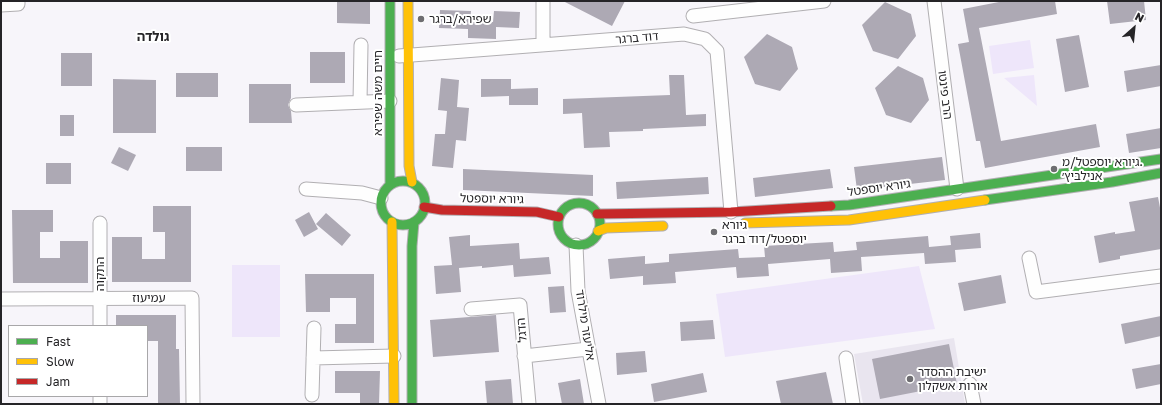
<!DOCTYPE html>
<html>
<head>
<meta charset="utf-8">
<style>
	body { margin:0 }
	#map { position:relative; width:1162px; height:405px; overflow:hidden; background:#f7f5fa; font-family:"Golos Text",sans-serif }
	canvas { display:block }
	.frame { position:absolute; inset:0; border:2px solid #252427; pointer-events:none }
	.legend { position:absolute; left:8px; top:325px; width:140px; height:72px; box-sizing:border-box; background:#fff; border:1px solid #a8a7a9; margin:0; padding:5px 7px; list-style:none; font-size:12px; color:#252427 }
	.legend li { display:flex; align-items:center; gap:8px; height:20px }
	.legend b { width:20px; border:1px solid #a8a7a9 }
	.north { position:absolute; left:1114px; top:8px; width:40px; height:40px; -webkit-text-stroke:3px #fff; paint-order:stroke; rotate:27deg; font-size:11px; font-weight:700; line-height:16px; text-align:center; color:#252427 }
	.north::after { content:''; display:block; margin:auto; width:14px; height:18px; background:#252427; clip-path:polygon(50% 0,100% 100%,50% 72%,0 100%) }
</style>
</head>
<body>
<div id="map">
<canvas width="1162" height="405"></canvas>
<div class="frame"></div>
<ul class="legend">
<li><b style="height:5px;background:#4caf50"></b>Fast</li>
<li><b style="height:5px;background:#ffc107"></b>Slow</li>
<li><b style="height:5px;background:#c62828"></b>Jam</li>
</ul>
<div class="north">N</div>
</div>
<script>
const g = document.querySelector('canvas').getContext('2d');
g.lineJoin = 'round';
function fillPath(path, color) { g.fillStyle = color; g.fill(path, 'evenodd'); }
const toPath = rows => new Path2D(rows.map(r => 'M' + r).join(''));
function trace(path, color, width, dash) { g.strokeStyle = color; g.lineWidth = width; g.lineCap = dash ? 'butt' : 'round'; g.setLineDash(dash || []); g.stroke(path); }
function write(font, color, halo, rows, align = 'center') {
  g.font = font + ' "Golos Text","Noto Sans Hebrew",sans-serif'; g.lineWidth = 4; g.setLineDash([]); g.textBaseline = 'middle'; g.strokeStyle = halo; g.fillStyle = color; for (const [text, x, y, turn = 0] of rows) {
    g.save(); g.translate(x, y); g.rotate((+turn || 0) * Math.PI / 180); g.textAlign = isNaN(turn) ? turn : align; if (halo) g.strokeText(text, 0, 0); g.fillText(text, 0, 0); g.restore();
  }
}
fillPath(toPath([
	[954,338,965,404,863,404,854,354]
]), '#e9e5ef');
fillPath(toPath([
	[1030,40,1034,68,993,74,989,46],
	[1034,75,1037,106,1004,78],
	[232,265,280,265,280,337,232,337],
	[919,266,935,329,725,357,716,294]
]), '#eee6fa');
fillPath(toPath([
	[337,1,370,1,370,24,337,23],
	[563,1,625,1,612,26],
	[1004,1,1055,1,1057,14,979,28,1001,141,1096,124,1100,147,985,168,980,141,976,141,958,44,969,42,963,9],
	[1107,1,1144,1,1146,20,1110,24],
	[885,2,911,14,916,36,898,59,873,51,862,25],
	[440,10,471,11,470,21,493,22,494,11,520,12,519,28,496,27,496,39,468,38,468,29,439,28],
	[767,34,792,47,798,69,780,91,755,84,744,57],
	[1079,35,1089,87,1065,92,1056,39],
	[310,52,345,52,345,83,310,83],
	[61,53,92,53,92,86,61,86],
	[1161,65,1161,86,1127,92,1124,71],
	[898,66,923,78,929,100,911,123,886,115,875,88],
	[176,73,218,73,218,97,176,97],
	[669,75,684,75,686,115,706,114,706,126,643,129,643,131,609,132,610,147,584,148,582,113,563,114,563,99,670,95],
	[441,78,459,80,457,107,469,108,466,141,456,140,453,168,432,166,435,134,445,134,447,111,438,110],
	[113,79,156,80,156,133,113,133],
	[481,79,511,79,511,89,538,88,538,105,509,105,509,96,481,97],
	[249,84,291,84,291,98,288,105,291,111,292,123,249,123],
	[60,115,74,115,74,136,60,136],
	[1161,128,1161,148,1129,153,1126,134],
	[119,147,136,155,128,171,111,163],
	[186,147,222,147,222,171,186,171],
	[942,157,945,180,857,190,854,167],
	[46,163,71,163,71,184,46,184],
	[463,169,593,175,593,196,463,190],
	[830,169,833,188,755,197,753,178],
	[708,177,709,194,617,199,616,182],
	[1158,197,1161,213,1161,249,1120,256,1120,259,1099,263,1094,236,1115,232,1115,234,1135,231,1129,202],
	[153,206,191,206,191,282,112,282,112,237,142,237,142,259,165,259,165,232,153,232],
	[12,210,53,210,53,232,40,232,40,258,60,258,60,241,88,241,88,283,13,283],
	[309,212,318,229,304,237,295,220],
	[326,213,351,235,342,246,316,224],
	[980,233,981,248,955,250,956,262,925,264,924,253,861,257,862,271,831,273,830,259,768,264,769,276,737,278,736,267,675,272,676,283,643,285,643,276,610,279,608,259,645,256,645,264,669,262,669,254,738,249,739,258,765,257,764,246,833,242,834,252,857,250,856,242,928,236,929,247,951,245,950,236],
	[470,235,470,246,519,243,520,259,549,257,551,274,514,277,513,265,482,268,482,266,459,268,461,292,436,294,434,266,452,265,449,237],
	[305,274,374,274,374,343,335,343,335,324,356,324,356,298,330,298,330,312,306,312],
	[1001,275,1006,303,964,311,958,283],
	[564,286,566,312,550,313,548,287],
	[116,315,176,315,176,349,179,349,180,404,158,404,158,341,147,341,147,326,116,326],
	[496,315,499,352,433,357,430,320],
	[1161,316,1161,336,1125,344,1121,324],
	[713,320,715,339,681,341,680,322],
	[949,344,957,384,880,399,872,359],
	[645,351,647,372,617,375,616,353],
	[1161,364,1161,384,1136,389,1132,369],
	[335,371,380,371,379,404,360,404,360,393,335,393],
	[826,372,833,404,781,404,776,381],
	[703,373,707,392,654,402,651,384],
	[511,379,513,404,487,404,485,381],
	[580,379,584,404,562,404,558,383]
]), '#ada9b4');
const street = toPath([
	[934,1,957,189],
	[1,5,18,4,18,1],
	[693,16,824,1],
	[543,45,543,1],
	[399,56,684,34,705,39,717,51,731,212],
	[360,102,361,45],
	[296,105,390,101],
	[306,189,362,193,381,198],
	[100,223,100,326],
	[576,245,578,291,599,404],
	[1029,258,1036,292,1161,276],
	[1,299,192,298,193,404],
	[471,309,520,305,529,404],
	[524,356,588,349],
	[313,358,394,356],
	[846,358,853,404],
	[970,384,974,404],
	[312,395,314,328],
	[100,396,100,404]
]);
const fast = toPath([
	[390,1,390,184],
	'381 203a22 22 0 1 1 44 0a22 22 0 1 1-44 0Z',
	[985,200,1112,182,1161,173],
	'558 224a21 21 0 1 1 42 0a21 21 0 1 1-42 0Z',
	[831,206,849,205,1161,159],
	[412,404,412,246,414,222]
]);
const slow = toPath([
	[408,1,409,166,412,182],
	[392,222,394,404],
	[745,223,849,220,985,200],
	[598,231,606,228,663,226]
]);
const jam = toPath([
	[424,207,442,210,537,212,559,217],
	[597,214,731,212,831,206]
]);
trace(street, '#b1afb2', 15);
trace(fast, '#b1afb2', 11);
trace(slow, '#b1afb2', 11);
trace(jam, '#b1afb2', 11);
trace(street, '#fefefe', 13);
trace(fast, '#4caf50', 9);
trace(slow, '#ffc107', 9);
trace(jam, '#c62828', 9);
for (const [x, y, r, color] of [
	[421,19,4,"#6e6d71"],
	[1054,169,4,"#6e6d71"],
	[714,232,4,"#6e6d71"],
	[910,379,4,"#6e6d71"]
]) { const dot = new Path2D(); dot.arc(x, y, r, 0, 2 * Math.PI); g.fillStyle = color; g.fill(dot); trace(dot, '#fff', 1.5); }
write('12px', '#252427', '#fff', [
	["שפירא/ברגר",429,19],
	["גיורא יוספטל/מ.",1062,162],
	["אנילביץ׳",1062,176],
	["גיורא",722,225],
	["יוספטל/דוד ברגר",722,239],
	["ישיבת ההסדר",918,372],
	["אורות אשקלון",918,386]
], 'left');
write('12px', '#252427', '#fff', [
	["דוד ברגר",637,38,-5],
	["חיים משה שפירא",378,93,-90],
	["הרב פינטו",945,95,83],
	["גיורא יוספטל",879,188,-8],
	["גיורא יוספטל",492,199,1],
	["התקוה",100,274,-90],
	["עמיעוז",149,298],
	["אליעזר מילרוד",585,325,81],
	["הדגל",522,330,-95]
]);
write('bold 13px', '#252427', '#fff', [
	["גולדה",153,37]
]);
</script>
</body>
</html>
